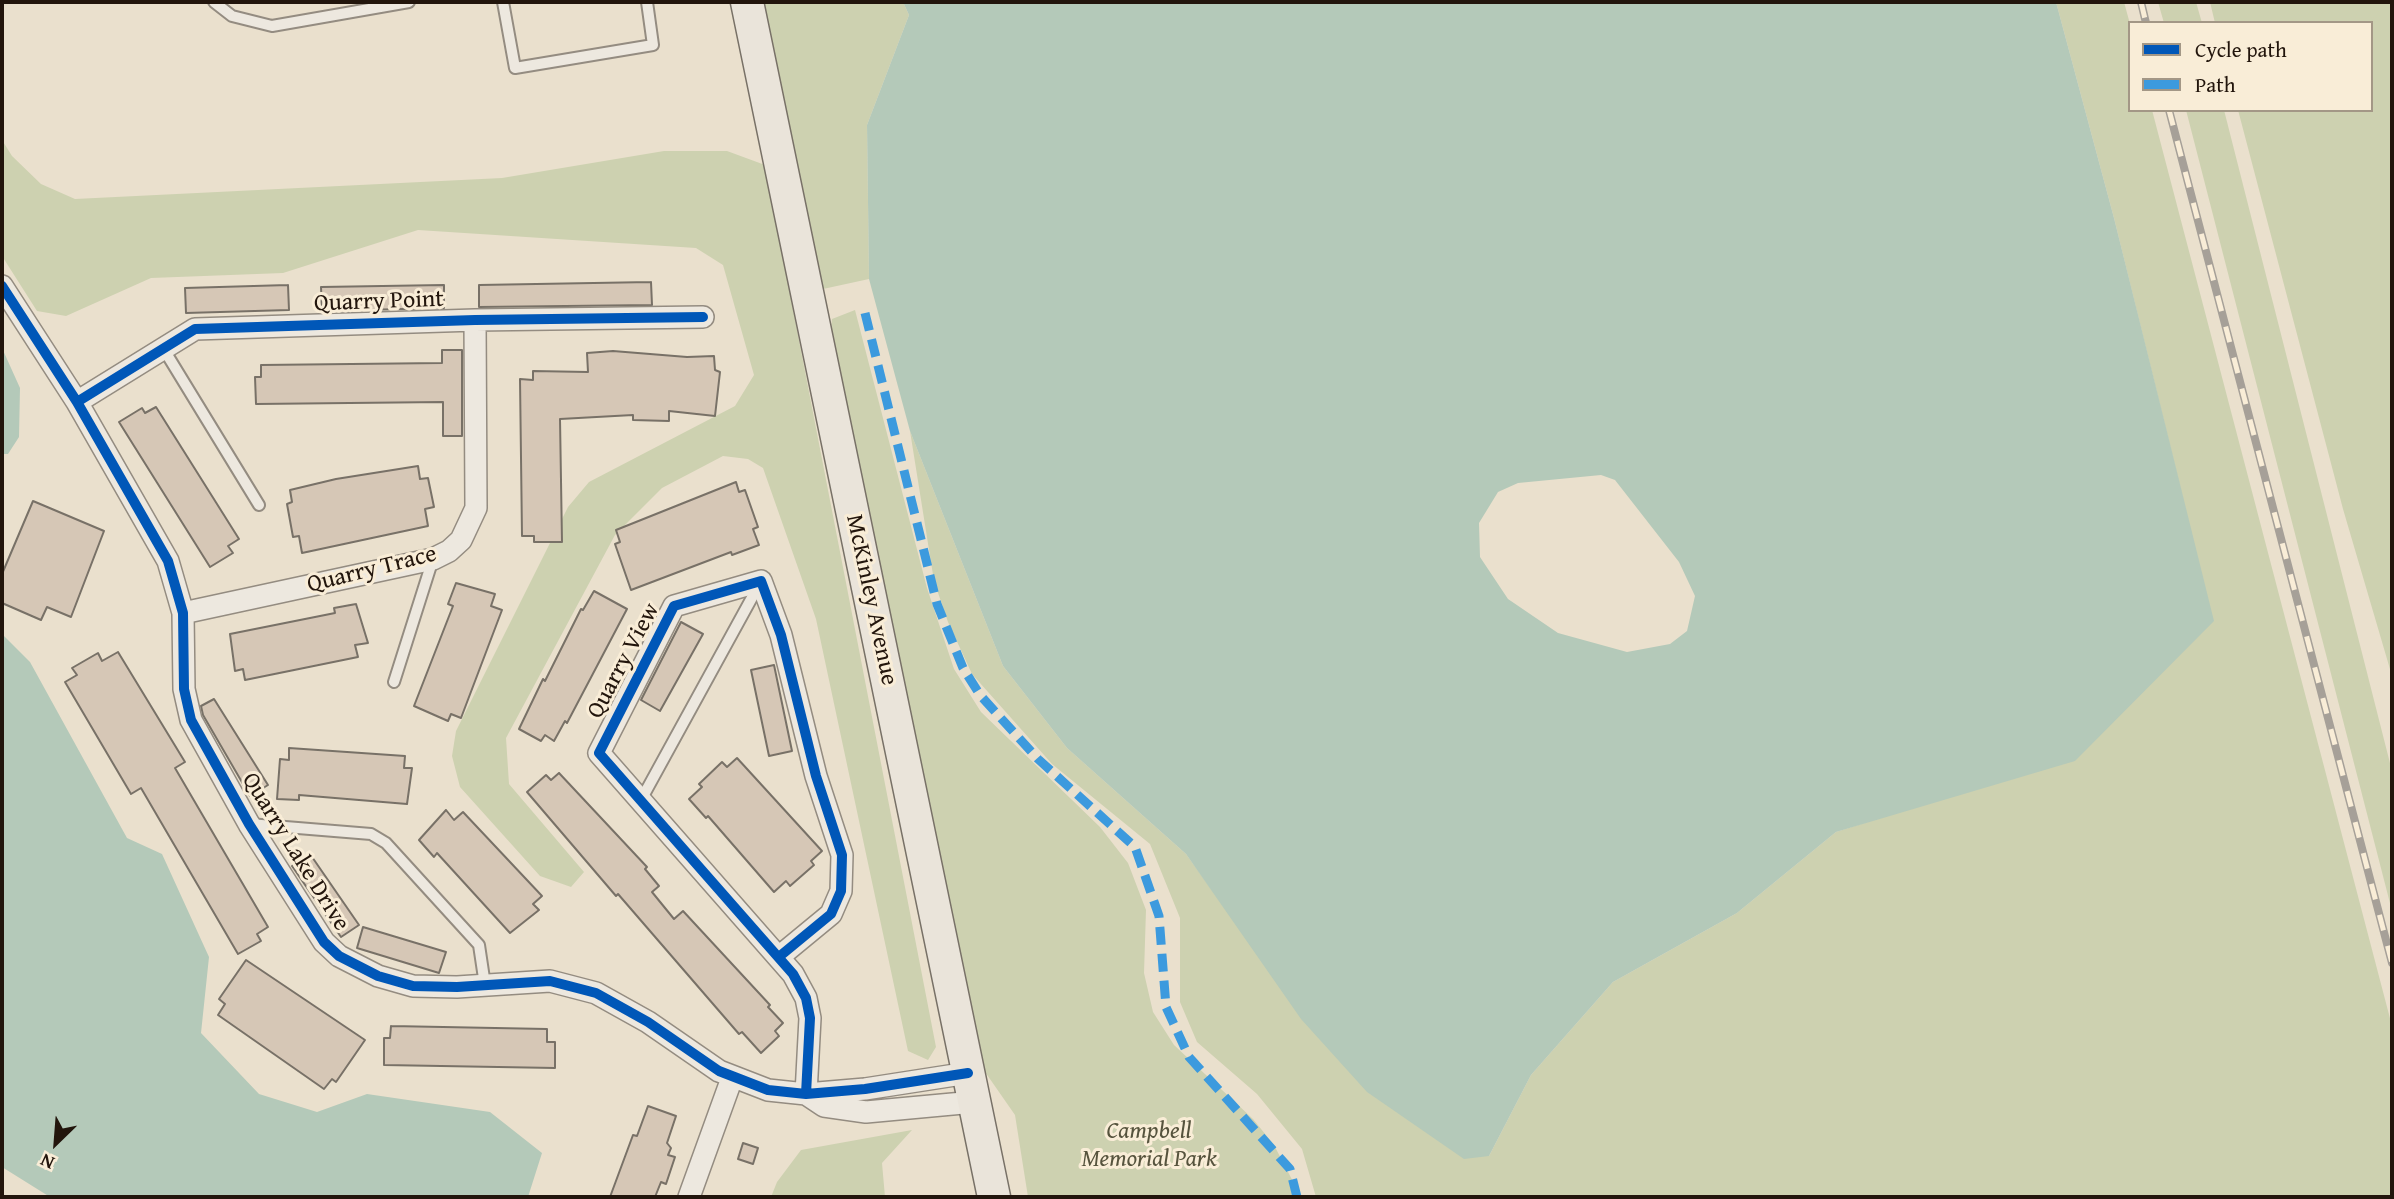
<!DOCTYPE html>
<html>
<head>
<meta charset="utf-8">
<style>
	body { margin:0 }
	#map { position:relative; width:2394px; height:1199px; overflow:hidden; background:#eae0cd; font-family:"Gentium Book Plus",serif }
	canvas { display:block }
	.frame { position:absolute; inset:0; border:4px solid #22150c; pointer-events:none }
	.legend { position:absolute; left:2128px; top:21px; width:245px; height:91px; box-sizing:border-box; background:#f9edd7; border:2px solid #a39786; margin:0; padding:9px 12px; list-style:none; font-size:21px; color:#22150c }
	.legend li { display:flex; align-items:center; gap:14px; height:35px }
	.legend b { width:35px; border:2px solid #a39786 }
	.north { position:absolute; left:21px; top:1108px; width:70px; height:70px; -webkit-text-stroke:5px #f9edd7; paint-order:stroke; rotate:205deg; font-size:19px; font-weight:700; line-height:28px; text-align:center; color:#22150c }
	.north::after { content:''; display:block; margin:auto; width:24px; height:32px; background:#22150c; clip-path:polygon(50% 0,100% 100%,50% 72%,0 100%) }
</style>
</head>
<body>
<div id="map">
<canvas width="2394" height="1199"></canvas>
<div class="frame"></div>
<ul class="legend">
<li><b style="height:9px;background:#0057b8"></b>Cycle path</li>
<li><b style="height:9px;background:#3c9ade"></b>Path</li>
</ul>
<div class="north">N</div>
</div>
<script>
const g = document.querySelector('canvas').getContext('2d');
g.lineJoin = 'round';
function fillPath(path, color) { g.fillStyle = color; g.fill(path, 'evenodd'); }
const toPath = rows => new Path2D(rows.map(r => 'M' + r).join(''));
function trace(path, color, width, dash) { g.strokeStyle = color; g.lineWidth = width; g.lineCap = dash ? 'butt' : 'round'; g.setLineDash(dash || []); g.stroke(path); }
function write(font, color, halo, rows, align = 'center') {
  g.font = font + ' "Gentium Book Plus",serif'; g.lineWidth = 6; g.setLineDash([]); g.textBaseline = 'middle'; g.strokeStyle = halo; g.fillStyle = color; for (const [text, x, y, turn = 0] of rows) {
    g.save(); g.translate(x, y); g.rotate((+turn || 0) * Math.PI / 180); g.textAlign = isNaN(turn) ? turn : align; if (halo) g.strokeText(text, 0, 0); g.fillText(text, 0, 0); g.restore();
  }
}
fillPath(toPath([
	[762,2,903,2,909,15,867,125,869,279,823,289],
	[2056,2,2124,2,2130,24,2130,110,2152,110,2392,1026,2392,1197,1316,1197,1302,1149,1257,1094,1197,1042,1180,1002,1180,918,1150,844,1052,764,972,674,948,622,934,581,910,431,1003,666,1067,748,1186,854,1225,908,1489,1156,1531,1075,1613,982,1737,913,1836,832,1943,798,2213,621,2114,218],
	[2158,2,2196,2,2202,23,2164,23],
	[2210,2,2392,2,2392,676,2343,509,2238,110,2371,110,2371,23,2215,23],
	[2186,110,2224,110,2392,771,2392,911],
	[2,140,12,156,41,184,75,199,502,178,664,151,727,151,765,165,936,1047,928,1060,908,1051,816,619,763,468,748,459,723,456,662,488,615,535,506,738,509,784,584,872,571,887,540,876,460,787,452,756,456,731,568,507,589,482,735,406,754,375,723,265,696,248,418,230,283,273,151,278,66,316,37,311,2,256],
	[855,310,927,588,954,669,981,712,1100,827,1128,863,1146,910,1144,973,1153,1012,1174,1045,1253,1119,1274,1145,1301,1197,1028,1197,1015,1115,983,1069,897,663,831,328,832,319],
	[912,1130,882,1163,885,1197,771,1197,777,1182,801,1150]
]), '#cdd1b0');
fillPath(toPath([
	[903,2,2056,2,2114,218,2214,621,2075,761,1836,832,1737,913,1613,982,1531,1075,1489,1156,1464,1159,1367,1092,1301,1019,1186,854,1067,748,1003,666,910,431,869,279,867,125,909,15],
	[1601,475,1615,480,1679,562,1695,596,1687,631,1670,644,1627,652,1558,633,1508,599,1480,557,1479,523,1498,492,1518,483],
	[2,348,20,388,19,437,8,454,2,454],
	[2,634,30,662,127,838,162,854,209,957,201,1033,259,1094,317,1112,367,1094,490,1112,542,1153,528,1197,50,1197,2,1167]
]), '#b4c9b9');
const building = toPath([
	[651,282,652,305,479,307,479,285,651,282],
	[288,285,289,310,186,313,185,288,288,285],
	[444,285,444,308,322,311,321,287,444,285],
	[442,350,462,350,462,436,443,436,443,402,256,404,255,377,261,377,261,365,442,363,442,350],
	[613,351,687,357,714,356,715,370,720,372,715,416,669,411,669,421,633,420,633,415,560,419,562,542,534,542,534,536,522,536,520,379,533,380,533,371,588,372,587,353,613,351],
	[156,407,239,539,228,546,233,553,210,567,119,422,142,408,145,413,156,407],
	[418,466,420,479,428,478,434,507,425,509,428,526,302,553,299,536,293,537,287,504,292,502,290,490,336,479,418,466],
	[736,482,739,492,745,490,758,527,753,529,759,545,732,555,731,552,631,590,615,544,620,542,616,530,736,482],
	[33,501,104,531,71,617,47,607,41,620,2,603,2,574,33,501],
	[456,583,495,594,491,606,502,610,461,718,451,714,448,721,414,706,453,606,448,604,456,583],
	[594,591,627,609,567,723,565,721,554,741,545,735,541,741,519,729,543,679,545,681,581,609,583,610,594,591],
	[356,604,368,643,355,645,358,657,245,680,243,669,235,671,230,634,335,613,334,608,356,604],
	[681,622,703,634,660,711,641,700,681,622],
	[118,652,185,762,175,768,268,927,257,934,261,941,238,954,141,788,131,794,65,682,77,675,72,668,98,653,102,661,118,652],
	[774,665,792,751,769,756,751,670,774,665],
	[214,699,268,785,250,796,203,715,201,706,214,699],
	[289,748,405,756,404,768,412,768,407,804,299,795,299,800,277,799,280,759,289,760,289,748],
	[737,758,822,851,811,861,814,865,790,886,786,881,774,892,708,816,706,818,689,799,702,787,699,784,722,762,727,767,737,758],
	[559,773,647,867,645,869,659,886,652,892,674,919,683,911,770,1005,768,1007,783,1023,775,1031,779,1036,761,1053,742,1032,739,1034,618,894,616,896,527,792,546,775,551,780,559,773],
	[446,810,454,820,463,812,542,896,533,904,539,910,510,933,437,853,434,857,419,840,446,810],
	[310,854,359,925,341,937,292,866,310,854],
	[363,927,446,952,439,973,357,948,363,927],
	[246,960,365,1040,336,1082,332,1079,324,1089,218,1015,225,1004,219,999,246,960],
	[391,1026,547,1029,547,1042,555,1042,555,1068,384,1065,384,1038,390,1038,391,1026],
	[648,1106,676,1116,667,1143,671,1148,668,1155,675,1157,666,1184,661,1182,655,1197,610,1197,633,1135,637,1136,648,1106],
	[743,1143,758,1148,753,1164,738,1159,743,1143]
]);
fillPath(building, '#d6c7b6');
trace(building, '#787167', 2);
const lane = toPath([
	[214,2,232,16,272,26,409,2],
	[503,2,515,68,653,45,647,2],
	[163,348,259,505],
	[394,682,433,559],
	[641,800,760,583],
	[249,824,371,834,386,843,479,945,485,985]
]);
const street = toPath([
	[2,286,77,402,168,561,183,613,184,689,191,720,249,824,324,942,339,956,378,976,413,986,457,987,550,981,596,993,648,1022,719,1071,768,1090,806,1094,865,1089,968,1073],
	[77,402,195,329,475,320,703,317],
	[183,613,433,559,449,551,461,540,476,508,475,320],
	[780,956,831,914,841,891,842,855,816,776,781,635,761,581,674,606,599,753,793,974,806,998,810,1018,806,1094],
	[806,1094,824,1106,866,1112,974,1102],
	[689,1197,732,1078]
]);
const primary = toPath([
	[747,2,994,1197]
]);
trace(lane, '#948c81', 14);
trace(street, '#948c81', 24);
trace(primary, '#787167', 35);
trace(lane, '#ede8df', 10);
trace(street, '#ede8df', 21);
trace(primary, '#eae4da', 32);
const rail = toPath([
	[2141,2,2146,23],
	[2169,110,2392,963]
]);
trace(rail, '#a6a098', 8);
trace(rail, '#f9edd7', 5, [16]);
trace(toPath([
	[865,313,937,604,963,668,980,695,1038,759,1135,847,1159,916,1166,1007,1189,1057,1290,1169,1297,1197]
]), '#3c9ade', 9, [18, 9]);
trace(toPath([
	[2,286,77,402,168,561,183,613,184,689,191,720,249,824,324,942,339,956,378,976,413,986,457,987,550,981,596,993,648,1022,719,1071,768,1090,806,1094,865,1089,968,1073],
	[77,402,195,329,475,320,703,317],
	[780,956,831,914,841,891,842,855,816,776,781,635,761,581,674,606,599,753,793,974,806,998,810,1018,806,1094]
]), '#0057b8', 10);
write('24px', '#22150c', '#f9edd7', [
	["Quarry Point",379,302,-2],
	["Quarry Trace",372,570,-14],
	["McKinley Avenue",871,600,78],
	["Quarry View",624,661,-62],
	["Quarry Lake Drive",295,852,58]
]);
write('italic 24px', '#56533d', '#f9edd7', [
	["Campbell",1149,1132],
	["Memorial Park",1149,1160]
]);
</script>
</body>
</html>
